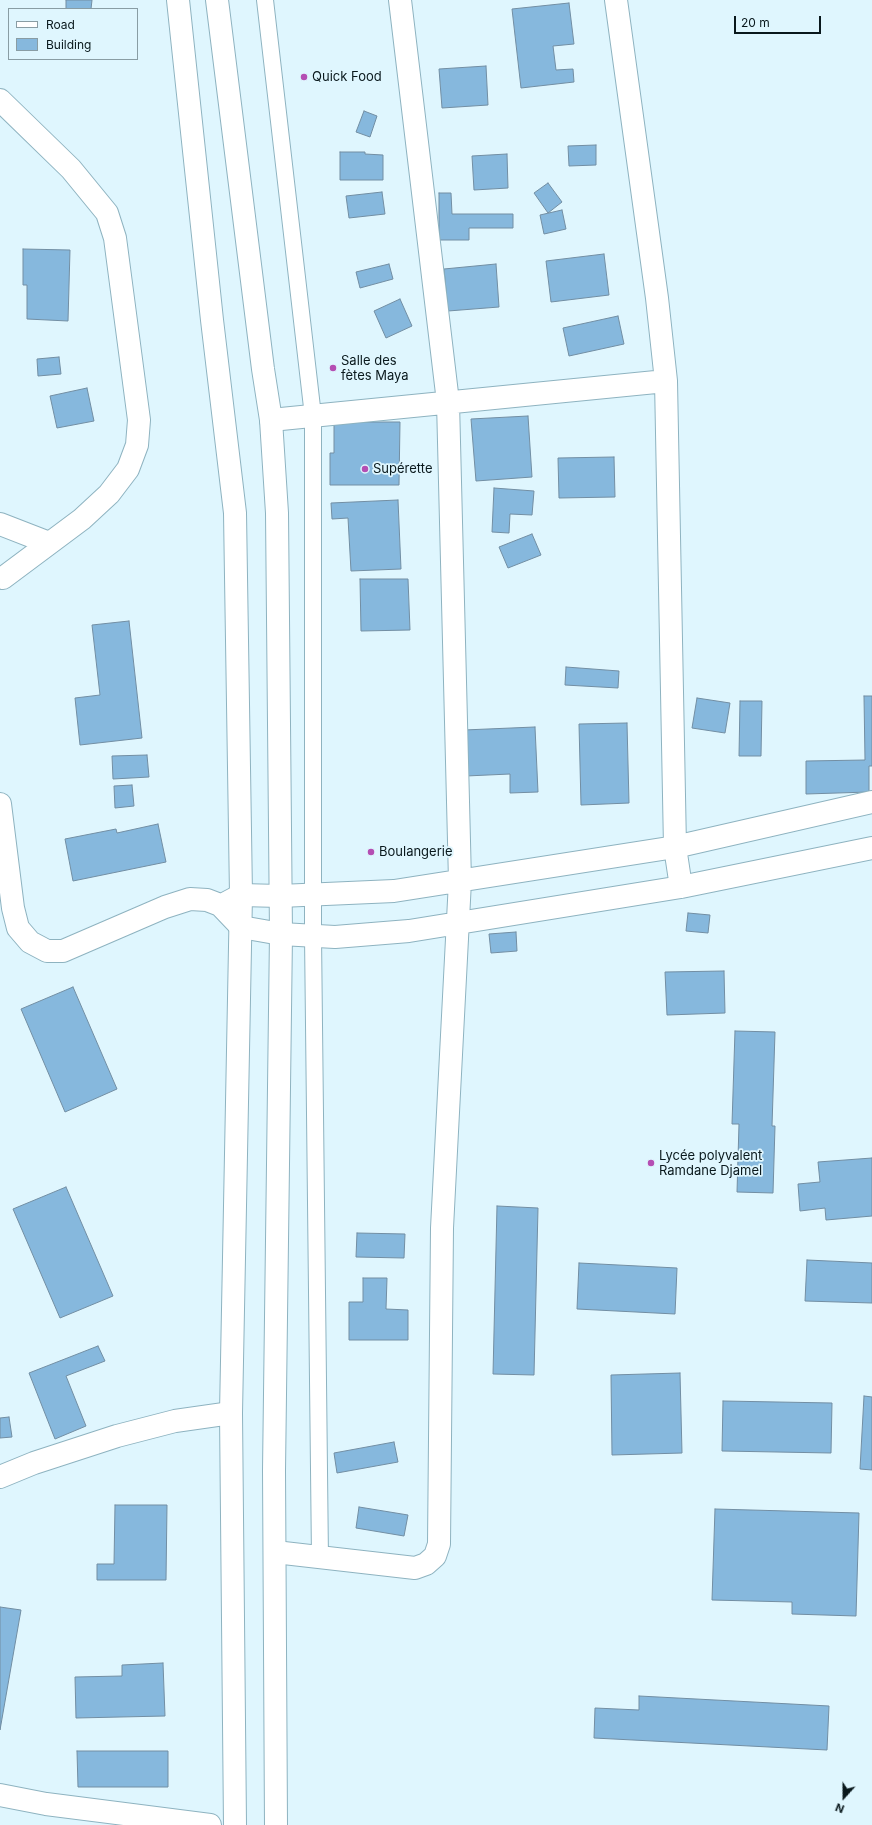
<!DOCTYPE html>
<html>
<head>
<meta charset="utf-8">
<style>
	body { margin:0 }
	#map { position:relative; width:872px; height:1825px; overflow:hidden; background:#dff6fe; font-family:Inter,sans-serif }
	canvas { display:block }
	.legend { position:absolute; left:8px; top:8px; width:130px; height:52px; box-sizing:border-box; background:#dff6fe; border:1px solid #899da4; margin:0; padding:5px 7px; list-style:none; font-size:12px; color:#09181c }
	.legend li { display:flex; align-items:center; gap:8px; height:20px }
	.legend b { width:20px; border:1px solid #899da4 }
	.north { position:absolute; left:824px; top:1777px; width:40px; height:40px; -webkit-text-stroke:3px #dff6fe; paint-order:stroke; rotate:201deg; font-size:11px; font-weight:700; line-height:16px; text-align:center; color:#09181c }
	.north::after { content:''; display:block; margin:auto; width:14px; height:18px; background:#09181c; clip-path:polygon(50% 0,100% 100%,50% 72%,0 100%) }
	.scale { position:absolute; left:734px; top:16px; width:87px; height:18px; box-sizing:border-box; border:2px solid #09181c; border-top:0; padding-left:5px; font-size:12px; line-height:14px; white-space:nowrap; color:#09181c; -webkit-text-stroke:3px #dff6fe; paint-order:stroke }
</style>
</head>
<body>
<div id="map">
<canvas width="872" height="1825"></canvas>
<ul class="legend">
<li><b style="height:5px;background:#fff"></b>Road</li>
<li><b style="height:11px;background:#86b8dd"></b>Building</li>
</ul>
<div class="north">N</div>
<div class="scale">20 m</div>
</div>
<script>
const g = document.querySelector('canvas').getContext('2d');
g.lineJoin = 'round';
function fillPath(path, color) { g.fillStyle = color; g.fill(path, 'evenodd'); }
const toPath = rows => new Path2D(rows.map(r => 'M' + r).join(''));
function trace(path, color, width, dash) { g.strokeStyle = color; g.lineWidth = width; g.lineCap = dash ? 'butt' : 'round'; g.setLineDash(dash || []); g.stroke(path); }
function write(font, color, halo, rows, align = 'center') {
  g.font = font + ' Inter,sans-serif'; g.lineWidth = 3.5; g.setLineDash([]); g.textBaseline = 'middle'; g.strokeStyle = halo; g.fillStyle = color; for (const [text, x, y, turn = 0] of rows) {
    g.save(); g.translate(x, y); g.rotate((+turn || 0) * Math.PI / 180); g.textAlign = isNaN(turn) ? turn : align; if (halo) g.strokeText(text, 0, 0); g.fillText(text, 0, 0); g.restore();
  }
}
const building = toPath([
	[66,0,92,0,91,9,66,9,66,0],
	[569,3,574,44,553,46,556,70,573,69,574,82,521,88,512,9,569,3],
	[486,66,488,105,442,108,439,69,486,66],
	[364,111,377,116,370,137,356,132,364,111],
	[596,145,596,165,569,166,568,146,596,145],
	[340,152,365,152,365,154,383,155,383,180,340,180,340,152],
	[507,154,508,188,474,190,472,156,507,154],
	[548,183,562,202,548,213,534,193,548,183],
	[382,192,385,214,349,218,346,196,382,192],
	[439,193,451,193,452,214,513,214,513,228,469,228,469,240,439,240,439,193],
	[562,210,566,229,544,234,540,215,562,210],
	[23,249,70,250,68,321,27,319,27,285,23,285,23,249],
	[604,254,609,295,551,302,546,261,604,254],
	[389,264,393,279,360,288,356,272,389,264],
	[496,264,499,307,448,311,444,269,496,264],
	[400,299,412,326,386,338,374,311,400,299],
	[618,316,624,344,569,356,563,328,618,316],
	[59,357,61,374,38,376,37,359,59,357],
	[87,388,94,421,57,428,50,396,87,388],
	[528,416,532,477,476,481,471,419,528,416],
	[334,422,400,422,399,485,330,485,330,453,334,453,334,422],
	[614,457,615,497,559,498,558,458,614,457],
	[494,488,534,491,532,515,510,514,509,533,492,532,494,488],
	[398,500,401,569,351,571,348,518,332,519,331,503,398,500],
	[532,534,541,555,508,568,499,547,532,534],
	[360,579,408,579,410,630,361,631,360,579],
	[129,621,142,738,80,745,75,698,100,695,92,625,129,621],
	[566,667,619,671,618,688,565,685,566,667],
	[864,696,872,696,872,766,869,766,869,792,806,794,806,761,865,760,864,696],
	[697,698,730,703,725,733,692,728,697,698],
	[740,701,762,701,761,756,739,756,740,701],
	[627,723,629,803,581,805,579,724,627,723],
	[535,727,538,792,510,793,510,774,466,776,464,730,535,727],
	[147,755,149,777,113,779,112,756,147,755],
	[132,785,134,806,115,808,114,786,132,785],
	[158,824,166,862,73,881,65,839,116,829,117,833,158,824],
	[688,913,710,915,708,933,686,931,688,913],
	[516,932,517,951,491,953,489,934,516,932],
	[724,971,725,1013,667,1015,665,972,724,971],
	[73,987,117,1089,65,1112,21,1009,73,987],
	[735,1031,775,1032,772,1126,775,1126,773,1193,737,1192,739,1124,732,1124,735,1031],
	[872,1158,872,1216,826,1220,825,1208,800,1211,798,1184,820,1182,818,1162,872,1158],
	[66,1187,113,1296,60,1318,13,1209,66,1187],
	[497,1206,538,1208,534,1375,493,1374,497,1206],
	[357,1233,405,1234,404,1258,356,1257,357,1233],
	[807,1260,872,1263,872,1303,805,1301,807,1260],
	[579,1263,677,1268,675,1314,577,1309,579,1263],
	[363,1278,387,1278,386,1309,408,1310,408,1340,349,1340,349,1302,363,1302,363,1278],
	[98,1346,105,1361,66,1376,86,1426,55,1439,29,1373,98,1346],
	[680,1373,682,1453,612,1455,611,1375,680,1373],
	[864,1396,872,1397,872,1470,860,1469,864,1396],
	[723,1401,832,1403,831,1453,722,1451,723,1401],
	[9,1417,12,1437,0,1438,0,1418,9,1417],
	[394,1442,398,1462,337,1473,334,1453,394,1442],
	[115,1505,167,1505,166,1580,97,1580,97,1564,114,1564,115,1505],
	[359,1507,408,1515,404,1536,356,1528,359,1507],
	[715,1509,859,1513,856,1616,792,1614,792,1602,712,1600,715,1509],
	[0,1607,21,1610,0,1730,0,1607],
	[163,1663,165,1716,76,1718,75,1677,122,1676,122,1665,163,1663],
	[639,1696,829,1706,827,1750,594,1738,595,1708,639,1710,639,1696],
	[77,1751,168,1751,168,1787,78,1787,77,1751]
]);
fillPath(building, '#86b8dd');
trace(building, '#728ea3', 1);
const lane = toPath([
	[265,0,313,416,313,936,320,1558]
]);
const street = toPath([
	[616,0,657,298,666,381,675,847,681,887],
	[0,100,71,169,107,213,115,238,139,420,137,445,128,469,109,494,82,519,3,578],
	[271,420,666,381],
	[0,524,49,543],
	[0,804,13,908,18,928,30,942,47,951,63,951,165,907,190,899,207,900,220,905,241,927,281,934,335,937,409,931,681,887,872,848],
	[224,904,241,895,280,896,394,891,675,847,872,802],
	[0,1477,34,1463,117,1436,175,1421,231,1413],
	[275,1552,415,1568,426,1564,435,1556,439,1544,442,1228,460,881,448,402,400,0],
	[0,1795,46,1804,210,1825]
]);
const primary = toPath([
	[178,0,212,320,235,513,241,895,231,1413,235,1825],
	[217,0,263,369,271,420,277,513,281,934,274,1470,276,1825]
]);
trace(lane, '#8eb3c0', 18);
trace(street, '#8eb3c0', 24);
trace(primary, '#8eb3c0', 24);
trace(lane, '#fff', 16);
trace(street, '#fff', 22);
trace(primary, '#fff', 22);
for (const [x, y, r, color] of [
	[304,77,4,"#b44eb3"],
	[333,368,4,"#b44eb3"],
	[365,469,4,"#b44eb3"],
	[371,852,4,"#b44eb3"],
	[651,1163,4,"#b44eb3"]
]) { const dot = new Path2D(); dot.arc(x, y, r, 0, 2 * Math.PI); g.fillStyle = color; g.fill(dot); trace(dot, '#dff6fe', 1.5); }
write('13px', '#09181c', '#dff6fe', [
	["Quick Food",312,77],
	["Salle des",341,361],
	["fètes Maya",341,376],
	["Supérette",373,469],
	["Boulangerie",379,852],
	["Lycée polyvalent",659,1156],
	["Ramdane Djamel",659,1171]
], 'left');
</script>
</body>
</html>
